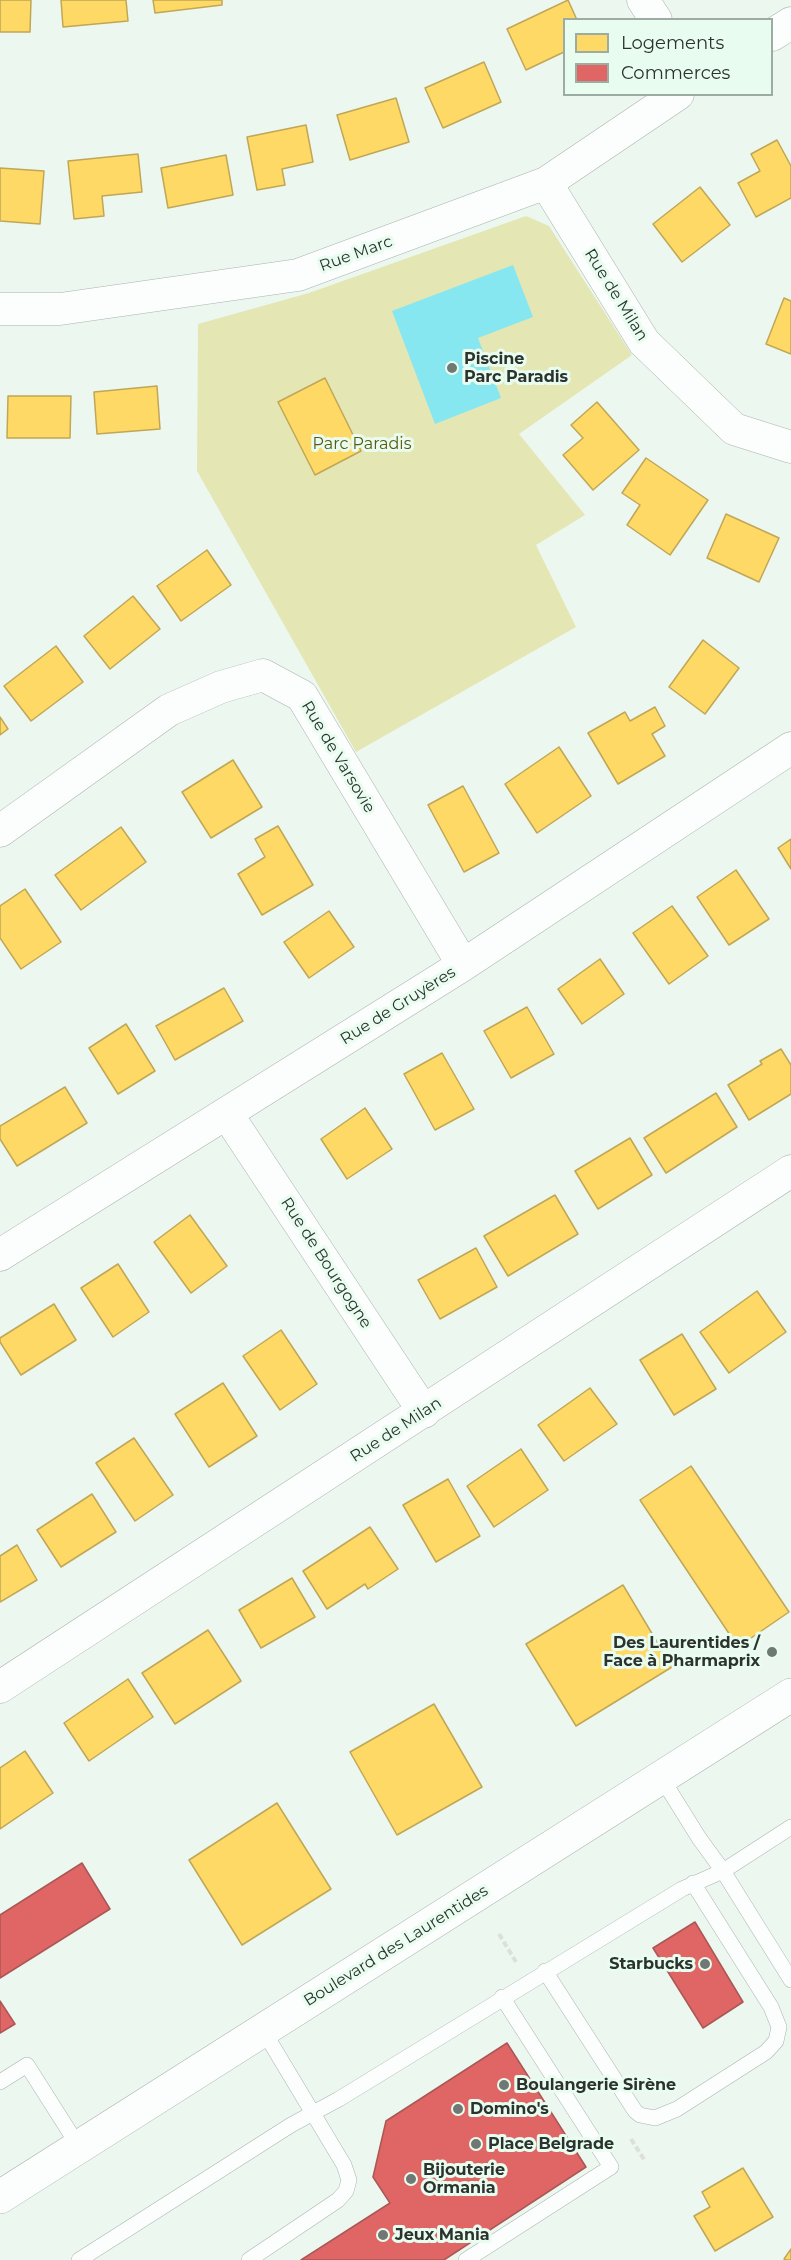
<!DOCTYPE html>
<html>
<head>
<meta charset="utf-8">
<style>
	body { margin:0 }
	#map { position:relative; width:791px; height:2260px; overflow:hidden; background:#ecf7f0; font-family:Montserrat,sans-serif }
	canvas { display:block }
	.legend { position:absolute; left:563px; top:18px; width:210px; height:78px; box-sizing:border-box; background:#e8fcef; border:2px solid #9daca2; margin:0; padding:8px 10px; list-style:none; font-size:18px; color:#2c332e }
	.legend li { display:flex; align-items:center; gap:12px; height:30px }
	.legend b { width:30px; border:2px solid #9daca2 }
</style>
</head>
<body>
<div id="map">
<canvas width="791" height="2260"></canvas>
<ul class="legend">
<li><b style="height:16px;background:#ffd966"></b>Logements</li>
<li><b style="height:16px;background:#e06666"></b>Commerces</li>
</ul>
</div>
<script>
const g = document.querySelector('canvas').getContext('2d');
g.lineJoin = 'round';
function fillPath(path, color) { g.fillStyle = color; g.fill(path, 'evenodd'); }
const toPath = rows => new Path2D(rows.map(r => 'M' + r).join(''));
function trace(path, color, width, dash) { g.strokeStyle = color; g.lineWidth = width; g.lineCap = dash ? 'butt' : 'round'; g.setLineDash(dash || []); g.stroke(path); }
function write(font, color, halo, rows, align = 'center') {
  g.font = font + ' Montserrat,sans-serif'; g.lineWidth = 6; g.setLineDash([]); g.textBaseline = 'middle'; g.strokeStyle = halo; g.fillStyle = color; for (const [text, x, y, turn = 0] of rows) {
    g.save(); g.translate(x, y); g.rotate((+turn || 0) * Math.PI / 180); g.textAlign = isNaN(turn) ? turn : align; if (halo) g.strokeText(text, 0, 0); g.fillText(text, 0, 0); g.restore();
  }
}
fillPath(toPath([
	[526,216,549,226,632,355,519,434,585,515,536,545,576,627,356,752,197,471,198,324,309,293]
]), '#e4e6b4');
fillPath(toPath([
	[513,265,533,317,478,338,501,398,435,424,392,311]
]), '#87e7f1');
const homes = toPath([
	[0,0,31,0,30,32,0,32,0,0],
	[61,0,126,0,128,21,63,27,61,0],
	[153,0,222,0,222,5,155,13,153,0],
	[568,0,577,20,564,20,564,52,526,70,507,29,568,0],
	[484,62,501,102,443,128,425,88,484,62],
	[396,98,409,142,350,160,337,115,396,98],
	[306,125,313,162,282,169,285,185,257,190,247,137,306,125],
	[777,140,791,166,791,198,756,217,738,183,760,171,751,154,777,140],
	[138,154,142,192,102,196,104,216,74,219,68,161,138,154],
	[226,155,233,195,168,208,161,168,226,155],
	[0,168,44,171,40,224,0,221,0,168],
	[700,187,730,225,682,262,653,224,700,187],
	[784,298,791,301,791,354,766,344,784,298],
	[325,378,361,451,315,475,278,402,325,378],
	[157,386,160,429,97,434,94,392,157,386],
	[8,396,71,396,70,438,7,438,8,396],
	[597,402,639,450,593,490,563,455,583,438,571,425,597,402],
	[646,458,708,500,670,555,627,525,640,505,622,493,646,458],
	[726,514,779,538,759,582,707,558,726,514],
	[207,550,231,585,181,621,157,586,207,550],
	[133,596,160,629,110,669,84,636,133,596],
	[703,640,739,668,705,714,669,687,703,640],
	[56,646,83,682,31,721,4,686,56,646],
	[655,707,665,726,652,734,665,756,618,784,588,733,625,712,630,721,655,707],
	[0,717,8,729,0,735,0,717],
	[559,747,591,796,537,833,505,784,559,747],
	[233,760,262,807,211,838,182,792,233,760],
	[463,786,499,853,464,872,428,805,463,786],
	[278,826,313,885,262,915,238,874,265,857,255,839,278,826],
	[121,827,146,862,81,910,55,875,121,827],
	[791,839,791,869,778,848,791,839],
	[736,870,769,919,729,945,697,897,736,870],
	[25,889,61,942,21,969,0,938,0,906,25,889],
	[672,906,708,956,669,984,633,933,672,906],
	[329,911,354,947,309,978,284,942,329,911],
	[600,959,624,994,582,1024,558,989,600,959],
	[224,988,243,1021,175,1060,156,1026,224,988],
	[527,1007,554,1054,511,1078,484,1031,527,1007],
	[126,1024,155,1071,118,1094,89,1048,126,1024],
	[781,1049,791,1065,791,1094,749,1120,728,1085,762,1064,760,1061,781,1049],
	[442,1053,474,1109,435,1130,404,1074,442,1053],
	[65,1087,87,1123,17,1166,0,1139,0,1126,65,1087],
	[716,1093,737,1127,666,1173,644,1138,716,1093],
	[365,1108,392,1149,347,1179,321,1139,365,1108],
	[630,1138,652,1175,598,1209,575,1171,630,1138],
	[555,1195,578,1234,508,1276,484,1236,555,1195],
	[190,1215,227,1266,191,1293,154,1242,190,1215],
	[476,1248,497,1287,440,1319,418,1280,476,1248],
	[118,1264,149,1312,113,1337,81,1288,118,1264],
	[757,1291,786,1332,729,1373,700,1332,757,1291],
	[54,1304,76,1340,21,1375,0,1342,0,1338,54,1304],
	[281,1330,317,1384,280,1410,243,1356,281,1330],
	[682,1334,716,1389,674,1415,640,1360,682,1334],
	[223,1383,257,1436,209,1467,175,1414,223,1383],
	[590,1388,617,1424,564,1461,538,1425,590,1388],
	[134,1438,173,1495,135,1521,96,1463,134,1438],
	[521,1449,548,1490,494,1527,467,1486,521,1449],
	[691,1466,789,1612,738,1647,640,1500,691,1466],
	[448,1479,480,1536,436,1562,403,1505,448,1479],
	[92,1494,116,1532,61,1567,37,1530,92,1494],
	[370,1527,398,1569,368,1589,365,1584,327,1609,303,1571,370,1527],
	[17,1545,37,1580,0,1602,0,1556,17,1545],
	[292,1578,315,1617,261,1648,239,1610,292,1578],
	[623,1585,672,1667,576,1726,526,1644,623,1585],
	[208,1630,241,1681,175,1724,142,1673,208,1630],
	[128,1679,153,1717,89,1761,64,1723,128,1679],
	[434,1704,482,1787,397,1835,350,1752,434,1704],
	[25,1751,53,1793,0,1829,0,1768,25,1751],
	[277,1803,331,1889,242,1945,189,1860,277,1803],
	[743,2168,773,2217,715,2251,694,2216,710,2207,702,2192,743,2168],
	[791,2249,791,2260,786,2260,784,2259,791,2249]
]);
fillPath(homes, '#ffd966');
trace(homes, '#c0a755', 1.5);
const shops = toPath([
	[82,1863,110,1909,0,1978,0,1915,82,1863],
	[695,1922,743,2002,703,2028,653,1948,695,1922],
	[0,2001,15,2024,0,2033,0,2001],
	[507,2043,586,2167,444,2260,301,2260,390,2203,373,2177,386,2121,507,2043]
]);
fillPath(shops, '#e06666');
trace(shops, '#aa5755', 1.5);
const lane = toPath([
	[661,1777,699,1838,723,1871,791,1827],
	[545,1971,635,2111,640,2115,655,2118,677,2109,766,2052,776,2041,779,2027,771,2007,693,1883],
	[0,2082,27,2065,79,2147],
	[79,2260,291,2125,339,2099,682,1889,723,1871,791,1980],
	[249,2260,338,2200,346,2191,349,2180,344,2165,263,2030],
	[466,2260,611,2167,502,1997]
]);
const street = toPath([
	[643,0,656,20],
	[772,35,791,23],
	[546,183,644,342,734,429,791,447],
	[0,309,60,309,298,275,546,183,678,94],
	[0,831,169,710,221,687,263,675,302,696,463,965],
	[227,1114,424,1412],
	[0,1255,463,965,791,748],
	[0,1687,791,1171]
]);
const secondary = toPath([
	[0,2197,791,1695]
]);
trace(lane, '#abb3ad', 16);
trace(street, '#abb3ad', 33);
trace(secondary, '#abb3ad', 34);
trace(toPath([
	[499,1934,516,1962],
	[631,2139,645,2161]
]), '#dcdfdd', 4, [6, 3]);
trace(lane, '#fcfefd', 15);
trace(street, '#fcfefd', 32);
trace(secondary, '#fcfefd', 33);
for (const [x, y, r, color] of [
	[452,368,6,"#6f7872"],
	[772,1652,6,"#6f7872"],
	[705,1964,6,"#6f7872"],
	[504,2085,6,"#6f7872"],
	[458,2109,6,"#6f7872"],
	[476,2144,6,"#6f7872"],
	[411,2179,6,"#6f7872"],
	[383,2235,6,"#6f7872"]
]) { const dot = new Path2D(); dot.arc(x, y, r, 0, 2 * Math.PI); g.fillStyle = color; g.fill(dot); trace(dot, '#e8fcef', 2); }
write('16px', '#2c332e', '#e8fcef', [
	["Rue Marc",356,254,-20],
	["Rue de Milan",616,295,58],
	["Rue de Varsovie",338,757,59],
	["Rue de Gruyères",398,1006,-32],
	["Rue de Bourgogne",326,1263,57],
	["Rue de Milan",396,1430,-33],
	["Boulevard des Laurentides",396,1946,-32]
]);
write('bold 16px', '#2c332e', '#e8fcef', [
	["Piscine",464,359],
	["Parc Paradis",464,377],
	["Des Laurentides /",760,1643,"right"],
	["Face à Pharmaprix",760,1661,"right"],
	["Starbucks",693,1964,"right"],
	["Boulangerie Sirène",516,2085],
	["Domino's",470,2109],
	["Place Belgrade",488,2144],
	["Bijouterie",423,2170],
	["Ormania",423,2188],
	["Jeux Mania",395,2235]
], 'left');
write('16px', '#5d5811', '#e8fcef', [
	["Parc Paradis",362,444]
]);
</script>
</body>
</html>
